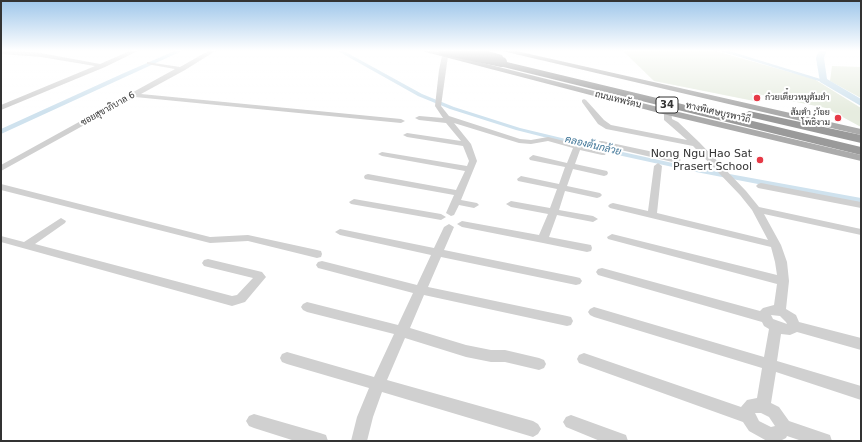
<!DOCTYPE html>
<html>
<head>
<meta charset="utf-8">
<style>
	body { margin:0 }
	#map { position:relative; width:862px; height:442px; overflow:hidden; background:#fff; font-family:"DejaVu Sans",sans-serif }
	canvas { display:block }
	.frame { position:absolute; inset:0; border:2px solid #333; pointer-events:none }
</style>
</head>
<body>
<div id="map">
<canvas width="862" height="442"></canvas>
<div class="frame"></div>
</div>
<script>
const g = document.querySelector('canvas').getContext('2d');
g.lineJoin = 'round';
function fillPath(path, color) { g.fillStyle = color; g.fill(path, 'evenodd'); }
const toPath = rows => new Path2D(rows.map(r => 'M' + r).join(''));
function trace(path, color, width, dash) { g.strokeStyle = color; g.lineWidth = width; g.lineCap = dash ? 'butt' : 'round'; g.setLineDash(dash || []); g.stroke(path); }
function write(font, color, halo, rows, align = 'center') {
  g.font = font + ' "DejaVu Sans",Sarabun,sans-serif'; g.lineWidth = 4; g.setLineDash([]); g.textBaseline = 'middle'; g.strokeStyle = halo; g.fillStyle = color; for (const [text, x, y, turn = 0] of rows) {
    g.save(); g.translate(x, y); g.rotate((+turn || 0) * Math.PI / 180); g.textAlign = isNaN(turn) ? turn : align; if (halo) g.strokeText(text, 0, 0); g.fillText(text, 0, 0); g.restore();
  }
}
fillPath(toPath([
	[622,50,712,50,814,79,861,108,861,127,826,108,752,93,754,101,654,81],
	[832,66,861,67,861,98,830,81]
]), '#e6ecdf');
fillPath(toPath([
	[177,50,184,50,1,134,1,129,124,73,177,50],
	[336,50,342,50,422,94,454,107,520,128,595,146,691,167,861,198,861,204,691,171,595,150,516,130,450,109,418,96,336,50],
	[717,50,726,50,827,81,822,82,717,50]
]), '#cfe2ee');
fillPath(toPath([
	[819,50,827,50,824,58,827,79,861,99,861,106,820,82,816,58,819,50]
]), '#cfe2ee');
fillPath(toPath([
	[1,50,41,53,100,64,132,50,140,50,105,67,1,110,1,105,95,66,41,57,1,54,1,50],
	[210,50,217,50,185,70,141,94,401,119,405,121,401,123,135,97,1,171,1,165,175,69,147,64,147,62,180,67,210,50],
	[445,54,448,56,441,106,449,116,520,139,531,140,548,137,605,151,606,153,605,155,602,155,580,150,575,164,607,171,608,173,607,175,604,176,573,169,567,186,600,193,602,195,600,197,597,198,565,191,559,210,593,216,598,219,593,222,557,215,549,237,591,245,592,248,591,251,587,252,543,243,462,227,457,224,462,221,539,235,548,214,511,207,506,204,511,201,550,208,557,189,518,181,517,179,521,176,559,184,565,167,530,160,529,158,533,155,567,163,573,148,548,141,531,144,519,143,454,123,471,144,477,161,461,200,477,203,479,205,474,208,459,205,454,215,451,216,446,213,454,195,365,179,364,177,365,175,368,174,456,190,465,171,382,156,378,154,382,152,467,166,469,161,463,146,407,137,403,135,407,133,461,141,446,123,419,120,415,118,419,116,443,118,435,106,439,70,442,56,445,54],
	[584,99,586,100,604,120,611,125,687,140,664,120,664,112,668,110,671,110,672,119,678,122,699,142,746,191,759,207,861,229,861,235,764,214,781,245,787,262,789,281,786,309,796,315,799,322,861,338,861,350,797,332,790,335,781,334,777,361,861,386,861,400,776,372,771,403,779,407,789,421,830,435,832,441,802,441,787,436,786,438,780,441,767,441,749,431,743,422,579,363,577,359,579,355,584,353,741,407,747,400,757,398,762,368,594,317,590,315,588,312,590,309,594,307,764,357,769,329,764,326,762,322,598,275,596,272,598,269,602,268,760,311,763,308,774,305,777,284,608,239,607,237,612,234,777,275,775,262,771,247,610,208,608,206,610,204,613,203,648,211,654,166,658,163,662,166,657,213,768,240,752,210,740,195,693,146,606,129,598,124,582,102,582,100,584,99],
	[771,315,780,316,786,322,787,324,773,319,771,315],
	[755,413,761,413,769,417,775,426,771,427,759,421,755,413],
	[599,141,602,141,677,157,681,160,677,163,599,145,599,141],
	[761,183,861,202,861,208,758,188,756,186,758,184,761,183],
	[1,184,210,237,248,235,317,250,321,251,322,254,321,257,317,258,248,241,210,243,1,190,1,184],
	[354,199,441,214,446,217,441,220,351,204,349,202,354,199],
	[61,218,66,221,65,223,35,244,232,296,237,295,253,278,204,266,202,263,204,260,208,259,258,271,262,272,266,277,245,302,232,306,1,242,1,236,24,242,61,218],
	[449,224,454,227,444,250,576,277,580,278,582,281,580,284,576,285,441,257,428,287,567,316,571,317,573,321,571,325,567,326,424,295,410,328,466,345,491,350,505,350,539,358,544,360,546,364,544,368,539,370,505,362,491,362,466,357,405,338,387,380,533,421,538,424,541,429,538,434,533,437,382,392,373,417,367,441,351,441,357,417,369,388,287,364,282,362,280,358,282,354,287,352,374,377,394,334,307,312,303,310,301,307,303,304,307,302,398,325,413,293,322,269,318,268,316,265,318,262,322,261,417,285,431,255,340,235,335,232,340,229,434,248,444,227,449,224],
	[254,414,320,433,326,435,328,441,295,441,254,428,249,426,246,421,249,416,254,414],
	[571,415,626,435,628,441,600,441,566,427,563,422,566,417,571,415]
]), '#d0d0d0');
fillPath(toPath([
	[418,50,431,50,666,109,861,155,861,161,663,114,418,50],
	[498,50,512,50,861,129,861,135,498,50]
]), '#ababab');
fillPath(toPath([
	[469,50,484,50,502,55,503,57,499,60,469,50],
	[486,57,861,147,861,155,483,62,482,60,486,57],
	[749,111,861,135,861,143,745,116,744,114,749,111]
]), '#9a9a9a');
trace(toPath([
	[443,50,502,62]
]), '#9a9a9a', 10);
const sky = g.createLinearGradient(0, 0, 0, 112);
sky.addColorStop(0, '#9ec6ea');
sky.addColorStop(0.45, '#fff');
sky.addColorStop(1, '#ffffff00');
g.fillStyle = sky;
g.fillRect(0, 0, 862, 112);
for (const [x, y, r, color] of [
	[757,98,4,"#e63946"],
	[838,118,4,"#e63946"],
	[760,160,4,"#e63946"]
]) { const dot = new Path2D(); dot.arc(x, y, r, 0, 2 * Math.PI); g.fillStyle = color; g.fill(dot); trace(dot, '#fff', 1.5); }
write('9px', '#333', '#fff', [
	["ก๋วยเตี๋ยวหมูต้มยำ",765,98],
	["ส้มตำ น้อย",830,113,"right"],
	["โพธิ์งาม",830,123,"right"]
], 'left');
write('9px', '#333', '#fff', [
	["ถนนเทพรัตน",618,100,14],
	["ซอยสุขาภิบาล 6",108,109,-29],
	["ทางพิเศษบูรพาวิถี",718,113,13]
]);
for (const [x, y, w] of [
	[667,105,22]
]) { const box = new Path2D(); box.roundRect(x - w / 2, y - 8, w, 16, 3); g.fillStyle = '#fff'; g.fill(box); trace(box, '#333', 1); }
write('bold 10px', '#333', null, [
	["34",667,105]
]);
write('italic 10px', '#3f7597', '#fff', [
	["คลองต้นกล้วย",593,146,13]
]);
write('11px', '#333', '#fff', [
	["Nong Ngu Hao Sat",752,154],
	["Prasert School",752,167]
], 'right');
</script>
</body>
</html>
